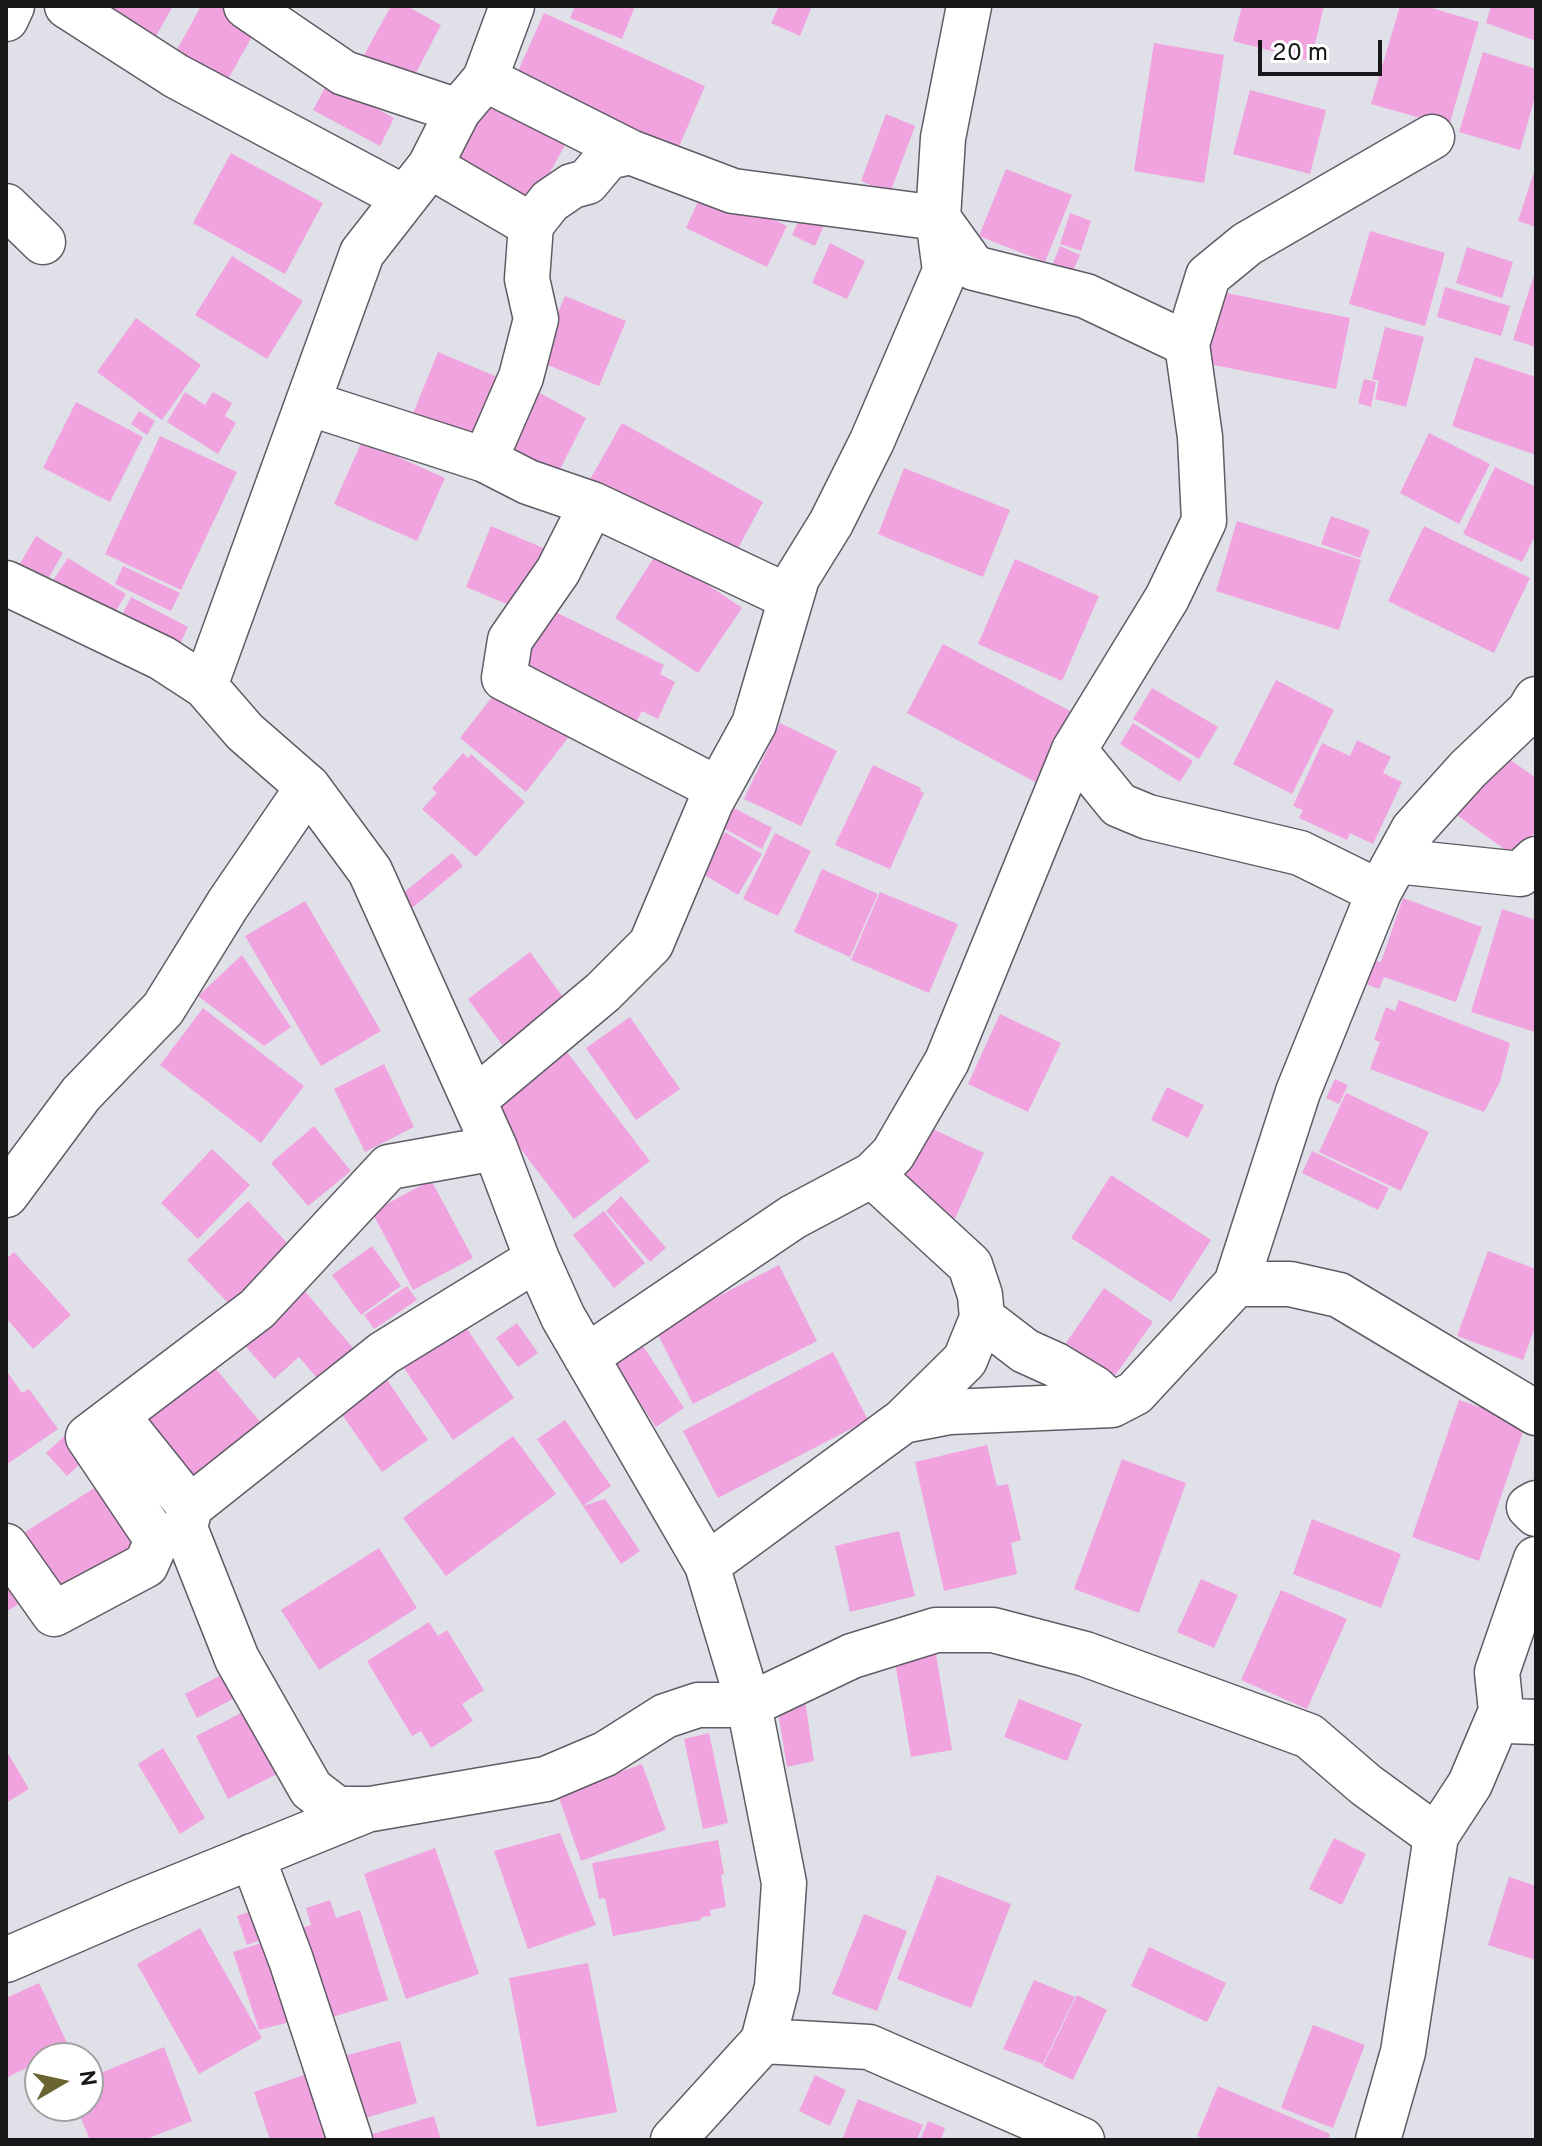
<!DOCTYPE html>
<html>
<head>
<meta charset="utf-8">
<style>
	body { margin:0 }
	#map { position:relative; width:1542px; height:2146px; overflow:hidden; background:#e0e0e9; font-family:Overpass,sans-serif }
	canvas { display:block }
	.frame { position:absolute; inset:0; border:8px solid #18181b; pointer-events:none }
	.north { position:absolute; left:24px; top:2042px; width:80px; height:80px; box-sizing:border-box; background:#fff; border:2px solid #a3a3a4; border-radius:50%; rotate:81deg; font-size:22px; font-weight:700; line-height:32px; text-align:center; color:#18181b }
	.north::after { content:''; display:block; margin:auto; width:28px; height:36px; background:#6a6430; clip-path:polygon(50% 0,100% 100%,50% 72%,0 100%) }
	.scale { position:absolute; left:1258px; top:40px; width:124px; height:36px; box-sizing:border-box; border:4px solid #18181b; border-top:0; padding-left:10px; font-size:24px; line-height:28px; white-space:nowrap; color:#18181b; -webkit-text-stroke:6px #fff; paint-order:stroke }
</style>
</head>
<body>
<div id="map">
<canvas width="1542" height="2146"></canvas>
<div class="frame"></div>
<div class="north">N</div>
<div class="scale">20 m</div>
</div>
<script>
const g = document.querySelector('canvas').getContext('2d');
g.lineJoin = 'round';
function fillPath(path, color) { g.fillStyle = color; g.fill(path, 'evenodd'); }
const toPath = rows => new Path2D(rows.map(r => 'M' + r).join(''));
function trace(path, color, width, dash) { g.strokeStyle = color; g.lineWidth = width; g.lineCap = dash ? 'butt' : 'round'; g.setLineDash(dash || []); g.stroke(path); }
fillPath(toPath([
	[104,6,173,6,151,45],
	[201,6,239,6,262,19,218,97,167,68],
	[391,6,407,6,441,25,407,90,359,64],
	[575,6,635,6,622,39,570,18],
	[779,6,812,6,800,36,771,23],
	[1242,6,1324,6,1311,61,1233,41],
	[1400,6,1425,6,1479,22,1449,126,1371,104],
	[1491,6,1536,6,1536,41,1486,23],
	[544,13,705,86,672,163,510,89],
	[1154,43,1224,55,1204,183,1134,171],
	[1483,52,1536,69,1536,93,1520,150,1459,132],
	[328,82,394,118,380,146,313,110],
	[1250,90,1326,110,1310,174,1233,154],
	[493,95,569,138,529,210,453,168],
	[886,114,915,126,890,193,861,181],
	[231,153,323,203,285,274,193,223],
	[1006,169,1072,195,1045,262,979,236],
	[1535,169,1536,170,1536,227,1518,221],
	[705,186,787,226,767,267,686,228],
	[806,205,828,216,815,246,792,235],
	[1070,213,1091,221,1081,251,1060,244],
	[1370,231,1445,253,1425,326,1349,304],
	[830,243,865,261,847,299,812,283],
	[1060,246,1080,255,1066,287,1047,278],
	[1467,247,1513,262,1502,298,1456,283],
	[232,256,303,301,267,359,195,315],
	[1536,269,1536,347,1513,340],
	[1445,287,1510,306,1501,336,1437,317],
	[1212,290,1350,318,1336,389,1198,362],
	[565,296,626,321,599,386,538,361],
	[136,318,201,365,162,420,97,372],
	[1385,327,1424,337,1406,407,1375,399,1379,381,1372,379],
	[438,352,514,384,486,449,412,416],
	[1475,357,1536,377,1536,455,1452,426],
	[1364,379,1376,382,1371,407,1358,403],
	[527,386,586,418,553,483,493,451],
	[185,392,205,405,213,392,232,403,225,416,236,423,218,454,167,422],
	[76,402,143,437,110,502,43,468],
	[139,411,155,421,147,435,131,424],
	[622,423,763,502,730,563,588,483],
	[1429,433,1490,464,1459,524,1400,493],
	[160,436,237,472,181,590,105,554],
	[362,441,445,478,417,541,334,504],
	[1495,467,1536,487,1536,534,1522,562,1463,534],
	[904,468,1010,510,983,577,878,534],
	[1331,516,1370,530,1360,558,1321,544],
	[1237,521,1361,560,1339,630,1216,591],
	[491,526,553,552,528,613,466,587],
	[1424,526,1530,578,1494,653,1388,601],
	[36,536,63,553,46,582,18,567],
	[658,551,742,608,698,673,615,618],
	[68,558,126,594,109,622,50,585],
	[1015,559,1099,596,1062,681,978,644],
	[123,566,180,593,171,611,115,584],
	[131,597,188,627,174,656,116,627],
	[541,605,664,665,660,674,675,682,658,719,642,711,632,730,510,670],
	[943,644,1074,713,1037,783,907,713],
	[1276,680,1334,710,1292,794,1233,764],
	[502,684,568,738,526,792,460,738],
	[1152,688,1218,727,1199,759,1133,719],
	[780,723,837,751,801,826,744,799],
	[1133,723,1193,761,1180,782,1120,744],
	[1357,740,1391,757,1383,773,1402,782,1373,844,1350,833,1347,840,1299,818,1303,810,1293,806,1322,743,1350,756],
	[1498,751,1536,778,1536,830,1517,858,1454,813],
	[463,753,468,758,471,754,525,802,476,857,422,809,437,793,432,788],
	[873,765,921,788,920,791,924,793,890,869,835,845],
	[734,808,772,828,762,849,723,828],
	[725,832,762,854,738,895,701,873],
	[775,833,811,851,778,916,743,899],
	[452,853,463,866,412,908,401,895],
	[822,869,878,894,850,957,794,932],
	[880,892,958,924,929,993,851,960],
	[1403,898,1482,927,1456,1002,1384,977,1379,989,1358,981,1367,958,1381,962],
	[305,901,381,1031,321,1066,245,936],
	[1502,909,1536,920,1535,1032,1471,1012],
	[530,952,568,1004,506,1050,468,999],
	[242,955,291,1027,264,1046,198,996],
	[1399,1000,1510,1043,1500,1082,1484,1112,1370,1069,1380,1042,1374,1040,1386,1007,1395,1011],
	[203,1008,304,1086,261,1143,160,1065],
	[1000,1014,1061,1043,1028,1112,968,1084],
	[630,1017,680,1089,636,1120,586,1048],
	[567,1052,650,1161,574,1219,491,1110],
	[384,1064,414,1127,365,1152,334,1089],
	[1335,1079,1348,1085,1339,1104,1326,1098],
	[1167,1087,1204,1105,1188,1138,1151,1120],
	[1346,1093,1429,1132,1401,1191,1319,1152],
	[918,1122,984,1153,955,1219,888,1187],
	[314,1126,351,1171,308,1206,271,1163],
	[212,1149,250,1185,198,1239,161,1203],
	[1312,1151,1389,1188,1378,1210,1302,1173],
	[1111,1175,1211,1240,1171,1302,1071,1238],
	[431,1180,473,1258,413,1290,372,1212],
	[621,1196,666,1248,650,1262,606,1211],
	[248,1201,292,1248,231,1306,187,1260],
	[604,1211,645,1263,614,1288,573,1235],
	[372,1246,401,1286,361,1315,332,1275],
	[1488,1251,1536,1269,1536,1325,1523,1360,1457,1336],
	[14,1252,71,1315,33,1349,6,1318,6,1259],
	[779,1265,817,1341,693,1404,655,1329],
	[298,1283,353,1348,317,1378,299,1357,274,1379,241,1341],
	[407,1286,417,1300,374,1329,364,1315],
	[1104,1288,1153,1322,1114,1377,1066,1343],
	[517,1323,538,1353,518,1367,496,1338],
	[465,1326,514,1398,453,1440,404,1368],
	[635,1334,684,1408,656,1427,606,1353],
	[833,1352,868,1420,718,1498,683,1431],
	[210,1362,262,1424,190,1485,137,1424],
	[6,1370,22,1393,29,1389,58,1429,6,1465],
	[383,1374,428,1440,382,1472,336,1406],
	[1459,1400,1526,1423,1479,1561,1412,1537],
	[565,1420,611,1486,583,1506,537,1439],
	[70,1431,91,1454,67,1476,46,1453],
	[513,1436,556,1494,446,1576,403,1518],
	[987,1445,997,1486,1008,1484,1021,1540,1011,1543,1017,1574,944,1591,915,1462],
	[1122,1459,1186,1483,1139,1613,1074,1589],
	[107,1480,145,1540,63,1592,25,1532],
	[605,1499,640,1551,621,1564,583,1506],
	[1312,1519,1401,1554,1381,1608,1293,1574],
	[899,1531,915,1596,850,1612,835,1546],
	[379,1548,417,1608,319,1670,281,1610],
	[6,1568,26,1599,6,1612],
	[1201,1579,1238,1595,1214,1648,1177,1632],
	[1281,1590,1347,1619,1307,1709,1241,1680],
	[429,1622,438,1636,447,1630,484,1690,462,1704,473,1721,431,1748,421,1731,412,1736,367,1661],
	[934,1643,952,1750,911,1757,893,1650],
	[235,1668,248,1691,197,1718,185,1694],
	[802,1680,814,1761,787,1767,773,1682],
	[1019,1699,1082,1724,1067,1761,1004,1737],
	[247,1710,279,1773,228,1799,196,1736],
	[709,1733,728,1823,703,1829,684,1739],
	[163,1748,205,1818,180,1834,138,1764],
	[6,1750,29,1789,6,1803],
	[642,1764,666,1830,581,1861,558,1795],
	[560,1833,596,1925,528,1949,494,1851],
	[1334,1838,1366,1854,1342,1905,1309,1889],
	[718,1840,724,1874,721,1875,726,1907,710,1910,711,1916,701,1917,701,1920,613,1936,605,1898,599,1899,592,1863],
	[435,1848,479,1974,406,1999,364,1874],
	[937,1875,1011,1904,971,2008,897,1979],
	[1509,1877,1536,1886,1536,1960,1488,1945],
	[330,1900,336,1918,360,1910,388,2000,326,2019,298,1929,311,1925,306,1908],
	[261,1908,271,1936,247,1945,237,1916],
	[864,1914,907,1931,877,2011,832,1994],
	[200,1928,262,2038,199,2074,137,1964],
	[274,1939,301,2019,259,2030,233,1952],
	[1149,1947,1226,1983,1207,2022,1131,1986],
	[588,1963,617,2112,537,2127,509,1978],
	[1034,1980,1075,1997,1043,2064,1003,2049],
	[39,1983,69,2047,47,2058,40,2058,40,2061,6,2078,6,1998],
	[1077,1995,1107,2010,1073,2080,1043,2066],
	[1313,2025,1365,2045,1333,2128,1281,2108],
	[400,2041,417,2103,358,2120,340,2057],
	[164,2047,192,2121,144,2140,90,2140,76,2106,88,2106,88,2078],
	[313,2072,336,2140,270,2140,254,2092],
	[815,2075,846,2090,830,2126,799,2111],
	[1218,2086,1330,2134,1328,2140,1207,2140,1197,2136],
	[858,2099,923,2125,917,2140,842,2140],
	[434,2116,441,2140,363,2140,362,2137],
	[928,2121,945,2128,941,2140,920,2140]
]), '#f0a3df');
const minor = toPath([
	[67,6,176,76,405,198],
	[246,6,344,73,458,111],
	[6,19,12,6],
	[485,79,630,152,733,191,938,218,974,268,1086,296,1187,344],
	[430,166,531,225],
	[6,206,43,242],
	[308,403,485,460,528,482,592,504,791,598],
	[485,460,521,377,536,319,527,279,531,225,550,201,572,186,587,182,608,157,630,152],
	[592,504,558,571,510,640,504,678,718,789],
	[6,583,162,658,205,686,245,732,308,787,370,871,495,1148,537,1259,563,1317,707,1565,749,1705,784,1883,777,1987,763,2041,673,2140],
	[205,686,362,253,430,166,458,111,485,79,512,6],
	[1074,750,1119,805,1148,817,1300,853,1379,892],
	[1396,861,1520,874,1536,859],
	[474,1100,603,992,651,944,711,802,754,724,797,578,831,523,872,441,945,271,938,218,943,138,969,6],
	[6,1195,81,1094,163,1009,228,904,308,787],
	[537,1259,384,1353,190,1507,185,1528,237,1659,311,1789,337,1809,371,1809,546,1779,605,1754,665,1716,698,1705,749,1705,852,1656,936,1630,993,1630,1085,1654,1309,1736,1366,1785,1436,1836],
	[1236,1284,1290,1284,1339,1295,1536,1413],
	[982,1318,1025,1351,1056,1365,1094,1388,1112,1405],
	[586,1357,793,1217,872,1175,893,1154,947,1061,1074,750,1167,598,1204,521,1200,437,1187,344,1208,276,1247,244,1432,137],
	[118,1417,190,1507],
	[903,1421,950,1412,1112,1405,1135,1393,1236,1284,1298,1092,1379,892,1413,830,1468,769,1529,711,1536,699],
	[1536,1503,1529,1507,1536,1514],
	[6,1546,54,1614,146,1565,157,1540,88,1437,257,1309,389,1167,495,1148],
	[707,1565,903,1421,965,1360,982,1318,980,1295,970,1265,872,1175],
	[1501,1711,1497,1672,1536,1559],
	[252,1856,291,1960,350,2140],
	[6,1960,133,1905,369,1809],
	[763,2041,869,2047,1082,2140],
	[1378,2140,1403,2052,1436,1836,1470,1784,1501,1711,1508,1721,1536,1722]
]);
trace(minor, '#5e5d65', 47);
trace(minor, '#fff', 44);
</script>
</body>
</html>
